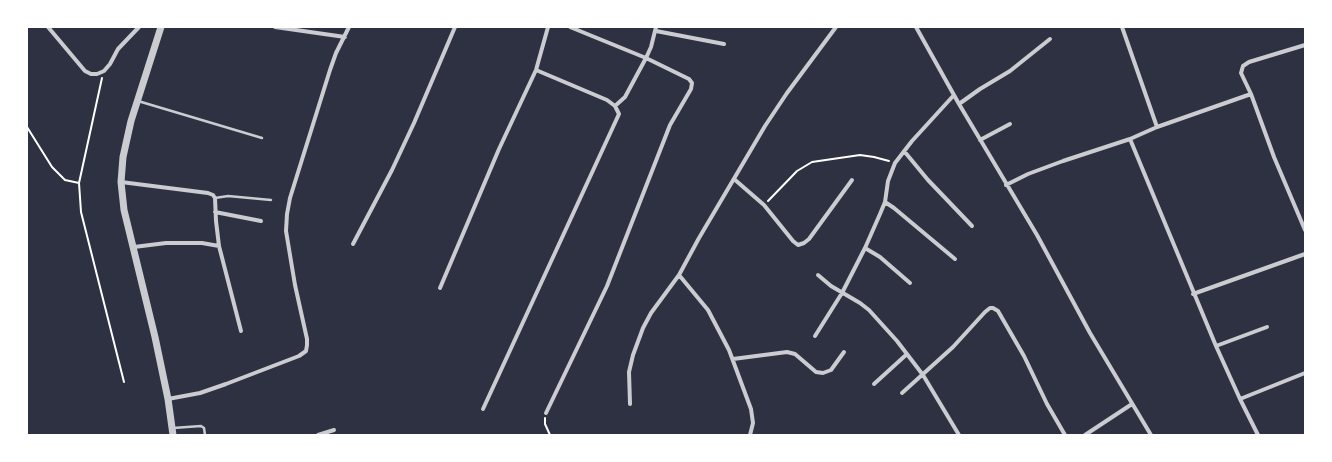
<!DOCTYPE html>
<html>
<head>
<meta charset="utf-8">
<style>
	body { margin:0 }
	#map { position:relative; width:1332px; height:462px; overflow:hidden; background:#2d3142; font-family:"Fira Sans Condensed",sans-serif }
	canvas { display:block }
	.frame { position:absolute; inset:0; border:28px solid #fff; pointer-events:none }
</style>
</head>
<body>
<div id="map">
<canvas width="1332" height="462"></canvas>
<div class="frame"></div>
</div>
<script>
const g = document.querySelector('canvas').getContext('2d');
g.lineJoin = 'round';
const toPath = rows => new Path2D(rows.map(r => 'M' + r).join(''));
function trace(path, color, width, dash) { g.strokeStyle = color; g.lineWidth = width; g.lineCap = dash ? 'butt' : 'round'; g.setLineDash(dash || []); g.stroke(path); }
trace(toPath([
	[102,78,79,183,81,212,124,382],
	[27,127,52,167,65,180,79,183],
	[768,201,797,171,812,162,860,155,874,157,889,161],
	[545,418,545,424,550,435]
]), '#fff', 2);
trace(toPath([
	[138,101,262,138],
	[215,198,228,196,271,200],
	[173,428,201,426,204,428,205,435]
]), '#caccd0', 2.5);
trace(toPath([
	[48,27,85,71,91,74,97,74,104,71,110,64,118,49,139,27],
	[275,27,345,37],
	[916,27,959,104,1037,235,1090,333,1151,435],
	[1122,27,1157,127],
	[656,31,724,44],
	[1305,45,1249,62,1243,66,1241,73,1251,94,1274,157,1305,230],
	[536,70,607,100,615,106],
	[959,104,980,89,1010,71,1050,39],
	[1130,139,1216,346,1240,399,1258,435],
	[980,140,1010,124],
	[904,151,928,180,972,226],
	[734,179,764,205,793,241,798,245,804,243,809,239,852,180],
	[121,182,208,193,213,195,215,198,216,221,219,246,241,331],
	[1006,185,1028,174,1063,161,1130,139,1157,127,1251,94],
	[885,202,894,208,955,259],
	[215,212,261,221],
	[353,244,392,170,414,123,455,27],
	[134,247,166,243,202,243,219,246],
	[865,248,880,257,910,283],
	[679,275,708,310,729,350,751,409,753,423,750,435],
	[818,275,831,286,860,303,869,310,897,341,923,375,959,435],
	[440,288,499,149,536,70,548,27],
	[1193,294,1305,254],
	[815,336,842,293,865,248,880,214,885,202,888,181,895,163,912,141,954,95],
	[1216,346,1267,327],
	[733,359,787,352,795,354,816,372,823,373,831,370,844,352],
	[874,384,907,354],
	[902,393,953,347,985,312,990,308,993,308,998,311,1024,356,1047,404,1065,435],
	[168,399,200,393,226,384,299,356,306,351,307,345,307,339,295,285,286,231,287,214,290,198,330,70,336,53,349,27],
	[1240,399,1305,373],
	[630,404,629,372,633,355,643,328,651,313,679,275,699,238,765,126,787,93,836,27],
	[483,409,619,114,615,106,625,97,646,58,651,47,656,27],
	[546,413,607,286,670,125,691,89,692,83,689,79,646,58,570,27],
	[318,435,334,430],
	[1085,435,1132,404]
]), '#caccd0', 4);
trace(toPath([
	[161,27,131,121,123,157,121,182,124,210,155,337,168,399,173,435]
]), '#caccd0', 7);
</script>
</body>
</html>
